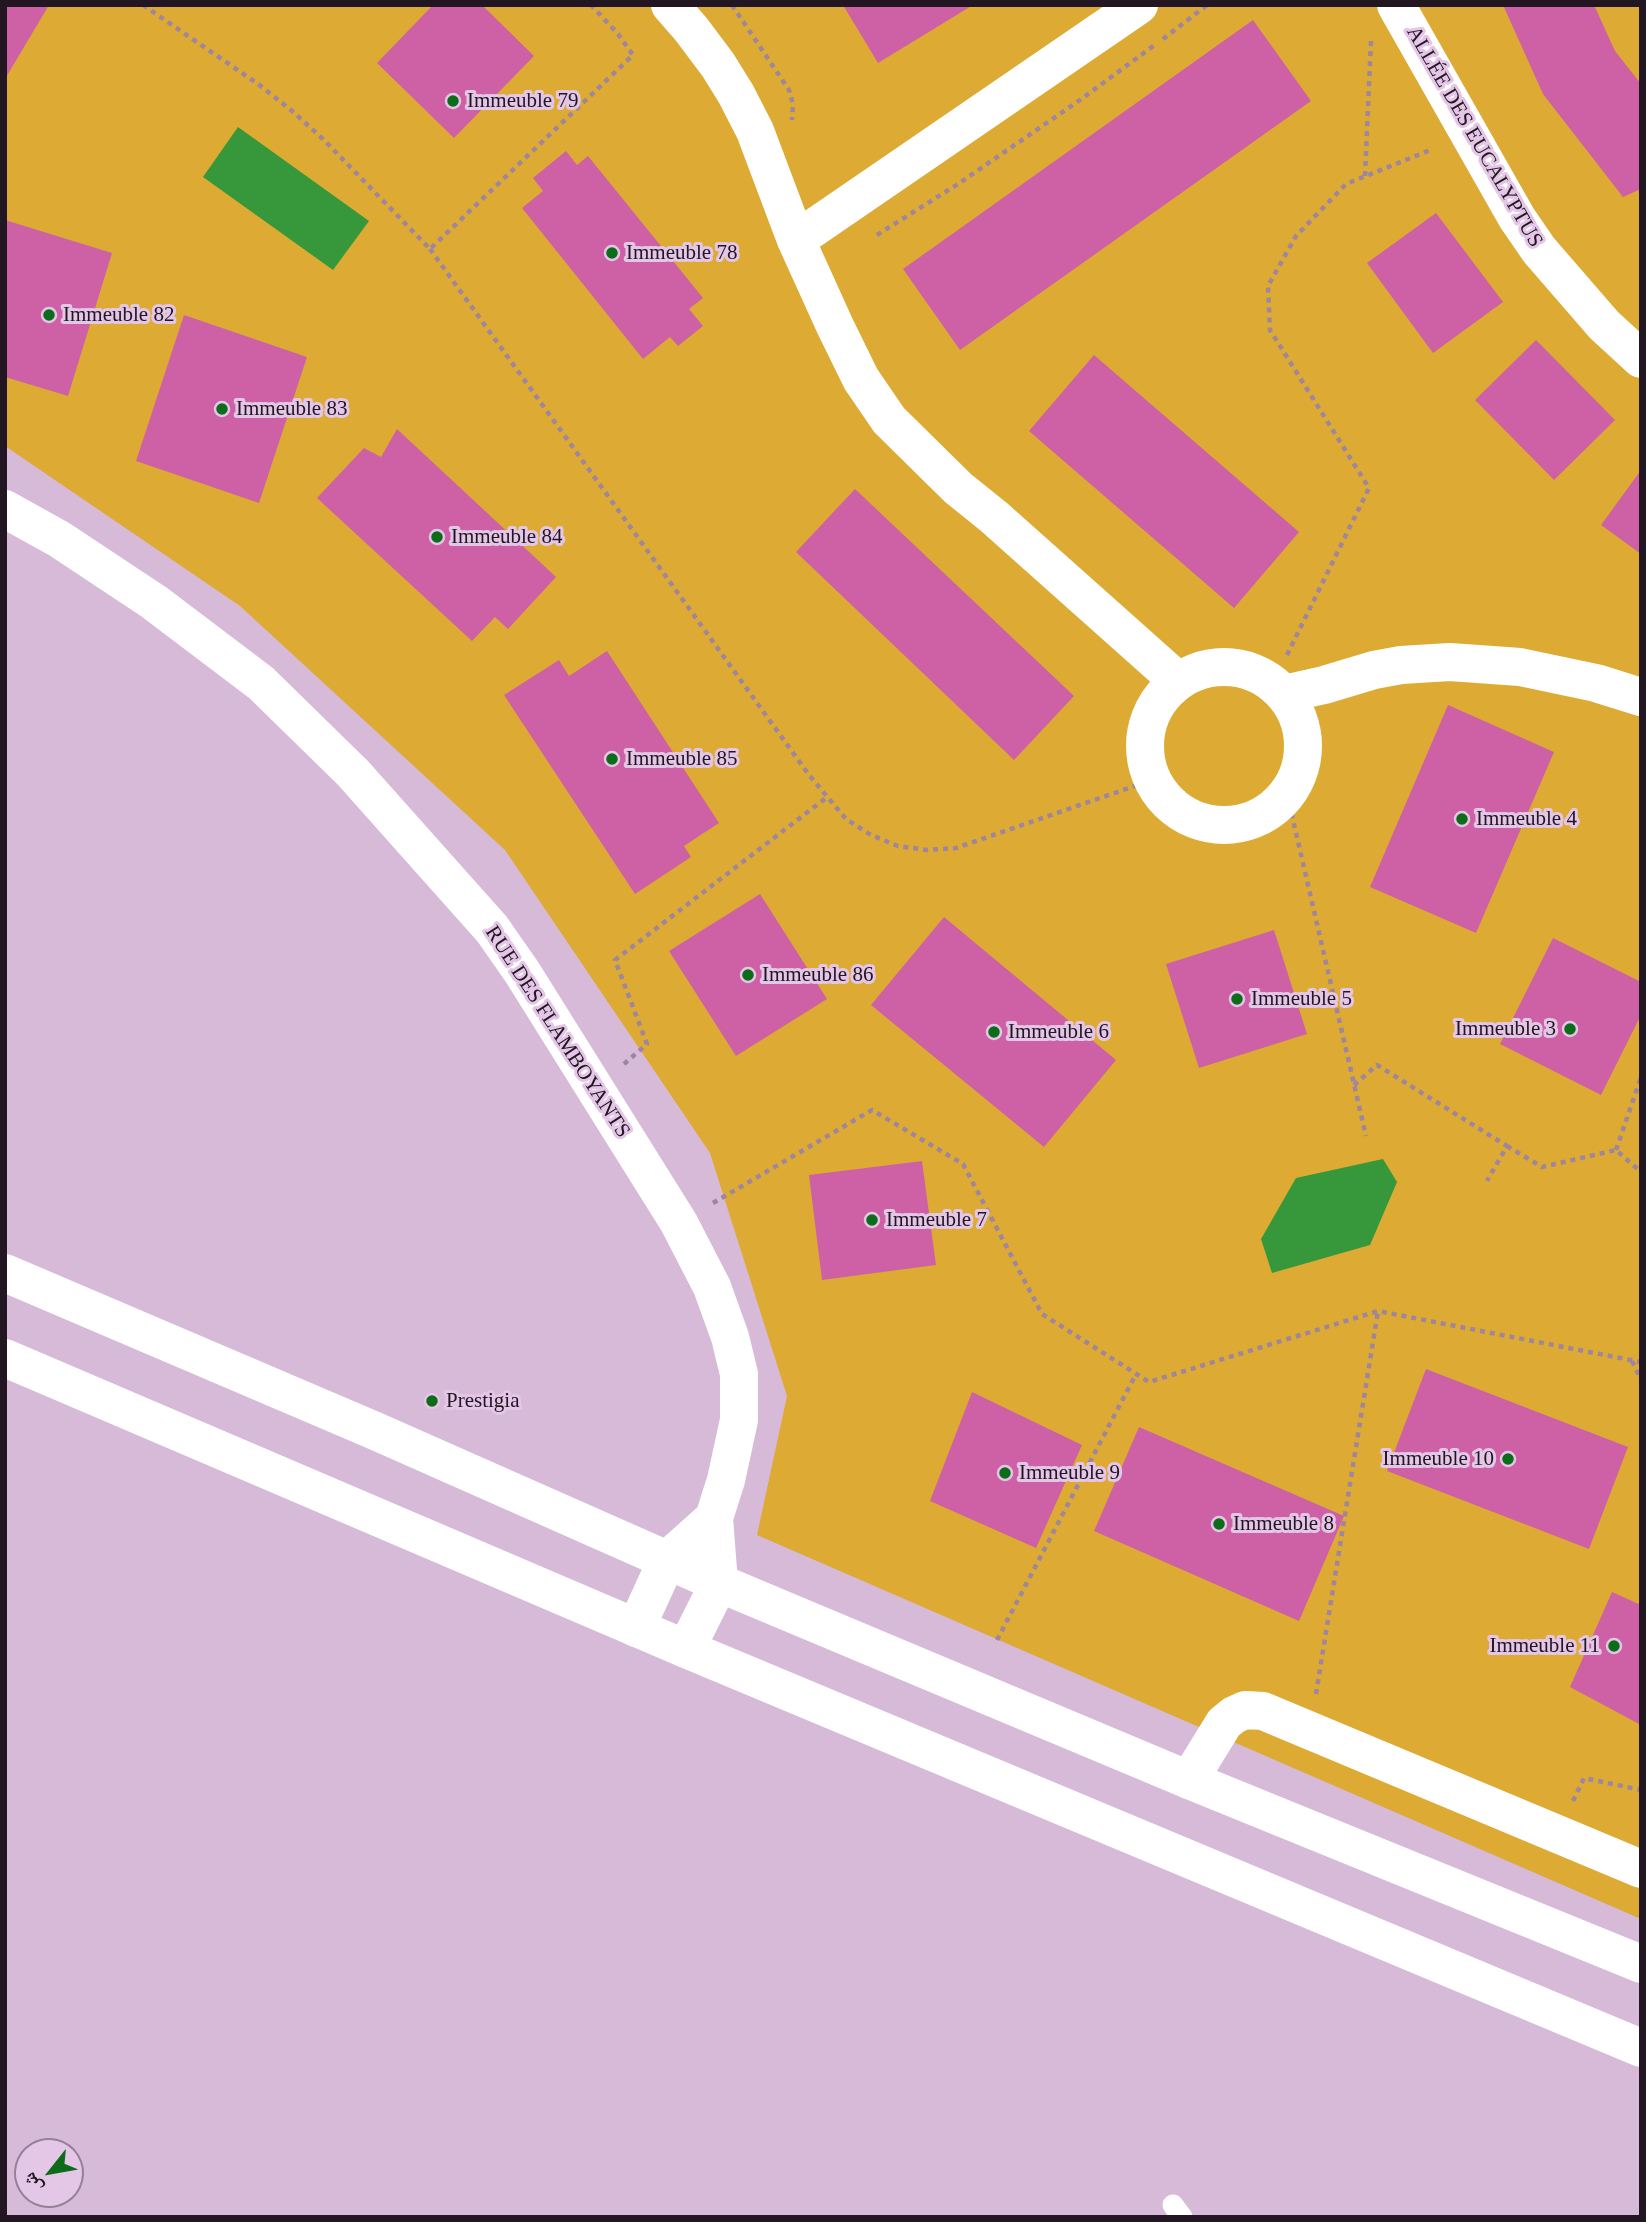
<!DOCTYPE html>
<html>
<head>
<meta charset="utf-8">
<style>
	body { margin:0 }
	#map { position:relative; width:1646px; height:2222px; overflow:hidden; background:#d7b9d8; font-family:"Times New Roman","Noto Naskh Arabic",serif }
	canvas { display:block }
	.frame { position:absolute; inset:0; border:7px solid #211622; pointer-events:none }
	.north { position:absolute; left:14px; top:2138px; width:70px; height:70px; box-sizing:border-box; background:#e4c6e6; border:2px solid #968098; border-radius:50%; rotate:239deg; font-size:19px; font-weight:700; line-height:28px; text-align:center; color:#211622 }
	.north::after { content:''; display:block; margin:auto; width:24px; height:32px; background:#0c6c19; clip-path:polygon(50% 0,100% 100%,50% 72%,0 100%) }
</style>
</head>
<body>
<div id="map">
<canvas width="1646" height="2222"></canvas>
<div class="frame"></div>
<div class="north">ش</div>
</div>
<script>
const g = document.querySelector('canvas').getContext('2d');
g.lineJoin = 'round';
function fillPath(path, color) { g.fillStyle = color; g.fill(path, 'evenodd'); }
const toPath = rows => new Path2D(rows.map(r => 'M' + r).join(''));
function trace(path, color, width, dash) { g.strokeStyle = color; g.lineWidth = width; g.lineCap = dash ? 'butt' : 'round'; g.setLineDash(dash || []); g.stroke(path); }
function write(font, color, halo, rows, align = 'center') {
  g.font = font + ' "Times New Roman",serif'; g.lineWidth = 6; g.setLineDash([]); g.textBaseline = 'middle'; g.strokeStyle = halo; g.fillStyle = color; for (const [text, x, y, turn = 0] of rows) {
    g.save(); g.translate(x, y); g.rotate((+turn || 0) * Math.PI / 180); g.textAlign = isNaN(turn) ? turn : align; if (halo) g.strokeText(text, 0, 0); g.fillText(text, 0, 0); g.restore();
  }
}
fillPath(toPath([
	[5,5,1641,5,1641,1919,757,1535,787,1396,710,1153,505,850,240,606,5,446]
]), '#ddaa34');
fillPath(toPath([
	[238,127,369,221,333,270,203,177],
	[1383,1159,1397,1182,1370,1245,1272,1273,1261,1239,1296,1178]
]), '#36983b');
fillPath(toPath([
	[5,5,49,5,5,79],
	[433,5,482,5,534,56,454,138,377,63],
	[843,5,973,5,878,63],
	[1503,5,1594,5,1615,51,1641,84,1641,189,1623,197,1543,94],
	[1253,20,1311,101,960,350,903,269],
	[566,151,577,165,588,156,703,298,689,309,703,326,678,346,670,337,643,359,522,208,543,191,533,178],
	[1436,213,1503,302,1433,353,1367,263],
	[5,220,112,253,68,396,5,377],
	[184,315,307,357,259,503,136,461],
	[1536,340,1615,420,1554,480,1475,400],
	[1094,355,1299,532,1234,608,1029,431],
	[397,429,556,577,508,629,495,617,472,641,317,498,364,448,381,457],
	[1641,470,1641,554,1601,525],
	[855,489,1074,696,1014,760,796,552],
	[607,651,719,823,684,846,691,857,635,894,504,695,559,660,569,676],
	[1448,705,1554,752,1476,933,1370,887],
	[760,894,827,999,736,1056,669,951],
	[944,917,1116,1060,1044,1147,871,1005],
	[1274,930,1307,1034,1199,1068,1166,964],
	[1553,938,1641,982,1641,1015,1601,1095,1500,1044],
	[922,1161,936,1265,822,1280,809,1175],
	[1426,1369,1628,1447,1589,1549,1387,1471],
	[972,1392,1082,1445,1036,1548,930,1501],
	[1139,1427,1344,1516,1299,1621,1094,1531],
	[1612,1592,1641,1605,1641,1725,1570,1687]
]), '#ce61a5');
trace(toPath([
	[143,5,258,84,291,110,323,139,430,249,633,55,618,34,591,5],
	[732,5,789,90,793,104,792,120],
	[1163,39,1207,5],
	[1365,176,1371,41],
	[877,235,958,184,1080,100,1156,44],
	[430,249,809,775,846,819,871,835,898,846,927,850,956,848,1152,780],
	[1287,655,1369,488,1270,330,1268,286,1296,236,1346,184,1433,149],
	[1287,794,1366,1136],
	[624,1064,647,1044,615,960,826,798],
	[1354,1085,1377,1065,1507,1146,1487,1181],
	[1507,1146,1542,1167,1616,1150,1641,1172],
	[1616,1150,1641,1077],
	[713,1203,872,1110,963,1164,1042,1314,1149,1382,1378,1311,1641,1362],
	[1632,1361,1641,1380],
	[997,1640,1136,1374],
	[1316,1694,1378,1311],
	[1573,1801,1584,1778,1641,1790]
]), '#9e869f', 4.5, [5, 5]);
trace(toPath([
	[1173,2205,1182,2217]
]), '#fff', 21);
trace(toPath([
	[670,5,691,29,718,65,736,94,755,131,796,240,835,326,861,379,889,420,958,488,994,517,1178,681],
	[1396,5,1517,218,1539,250,1604,325,1641,359],
	[796,240,1139,5],
	[5,509,59,539,154,602,261,683,353,773,492,929,522,972,679,1223,712,1287,730,1337,739,1374,739,1420,726,1480,714,1518,667,1560,636,1628],
	'1145 746a79 79 0 1 1 158 0a79 79 0 1 1-158 0Z',
	[1284,694,1324,685,1374,670,1401,665,1450,662,1520,667,1596,683,1641,697],
	[686,1649,719,1583,714,1518],
	[1189,1780,1224,1723,1234,1715,1245,1710,1263,1711,1641,1869]
]), '#fff', 38);
trace(toPath([
	[5,1273,373,1430,719,1583,1189,1780,1641,1964],
	[5,1358,686,1649,1641,2048]
]), '#fff', 38);
for (const [x, y, r, color] of [
	[453,101,7,"#0c6c19"],
	[612,253,7,"#0c6c19"],
	[49,315,7,"#0c6c19"],
	[222,409,7,"#0c6c19"],
	[437,537,7,"#0c6c19"],
	[612,759,7,"#0c6c19"],
	[1462,819,7,"#0c6c19"],
	[748,975,7,"#0c6c19"],
	[1237,999,7,"#0c6c19"],
	[1570,1029,7,"#0c6c19"],
	[994,1032,7,"#0c6c19"],
	[872,1220,7,"#0c6c19"],
	[432,1401,7,"#0c6c19"],
	[1508,1459,7,"#0c6c19"],
	[1005,1473,7,"#0c6c19"],
	[1219,1524,7,"#0c6c19"],
	[1614,1646,7,"#0c6c19"]
]) { const dot = new Path2D(); dot.arc(x, y, r, 0, 2 * Math.PI); g.fillStyle = color; g.fill(dot); trace(dot, '#e4c6e6', 2.5); }
write('21px', '#211622', '#e4c6e6', [
	["Immeuble 79",467,101],
	["Immeuble 78",626,253],
	["Immeuble 82",63,315],
	["Immeuble 83",236,409],
	["Immeuble 84",451,537],
	["Immeuble 85",626,759],
	["Immeuble 4",1476,819],
	["Immeuble 86",762,975],
	["Immeuble 5",1251,999],
	["Immeuble 3",1556,1029,"right"],
	["Immeuble 6",1008,1032],
	["Immeuble 7",886,1220],
	["Prestigia",446,1401],
	["Immeuble 10",1494,1459,"right"],
	["Immeuble 9",1019,1473],
	["Immeuble 8",1233,1524],
	["Immeuble 11",1600,1646,"right"]
], 'left');
write('21px', '#211622', '#e4c6e6', [
	["ALLÉE DES EUCALYPTUS",1474,137,60],
	["RUE DES FLAMBOYANTS",557,1032,57]
]);
</script>
</body>
</html>
